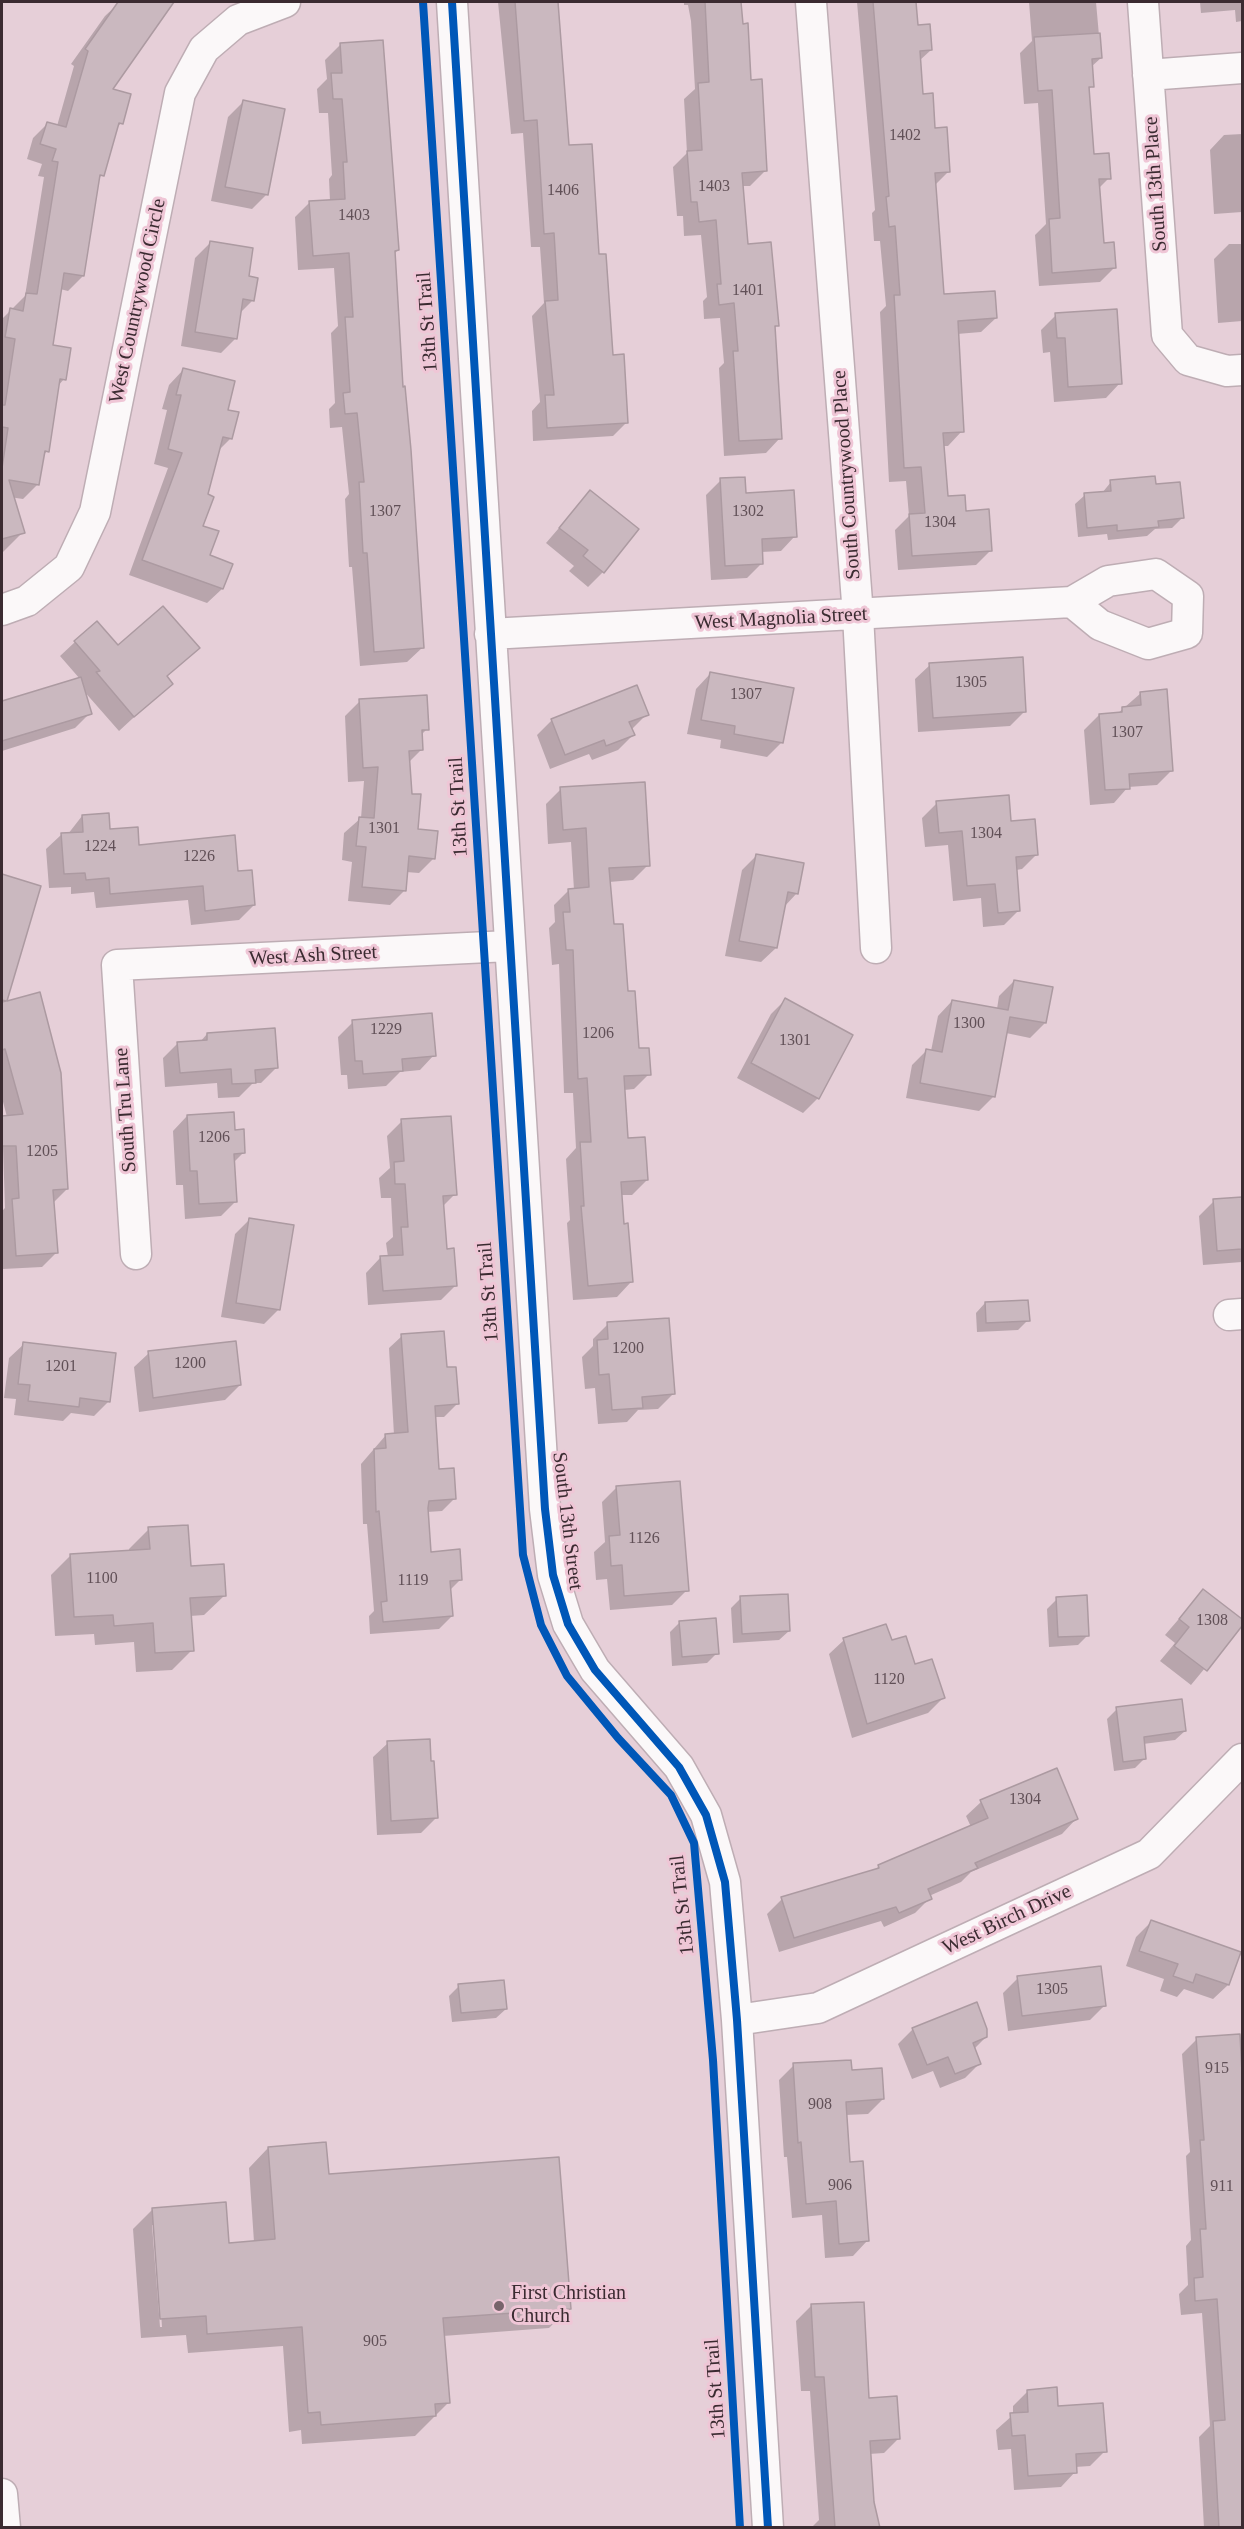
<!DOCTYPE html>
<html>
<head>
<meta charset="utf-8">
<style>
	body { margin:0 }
	#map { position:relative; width:1244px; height:2529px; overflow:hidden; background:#e6cfd8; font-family:Georgia,serif }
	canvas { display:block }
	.frame { position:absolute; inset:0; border:3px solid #3b2b31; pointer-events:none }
</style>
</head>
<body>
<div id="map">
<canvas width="1244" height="2529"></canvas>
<div class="frame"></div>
</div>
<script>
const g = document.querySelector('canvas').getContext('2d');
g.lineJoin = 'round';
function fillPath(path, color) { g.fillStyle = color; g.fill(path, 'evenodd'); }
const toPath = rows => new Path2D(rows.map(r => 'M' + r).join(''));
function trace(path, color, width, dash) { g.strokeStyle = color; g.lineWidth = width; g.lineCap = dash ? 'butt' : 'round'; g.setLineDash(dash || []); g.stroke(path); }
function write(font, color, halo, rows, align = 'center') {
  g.font = font + ' Georgia,serif'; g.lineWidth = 6; g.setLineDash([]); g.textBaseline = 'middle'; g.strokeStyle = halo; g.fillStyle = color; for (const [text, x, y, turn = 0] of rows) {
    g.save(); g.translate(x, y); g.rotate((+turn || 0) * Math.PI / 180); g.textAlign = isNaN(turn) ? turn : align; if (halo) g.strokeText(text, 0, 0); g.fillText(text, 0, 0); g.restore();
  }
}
fillPath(toPath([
	[120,2,128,6,131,2,174,2,110,90,121,123,116,129,102,175,98,179,83,276,68,291,60,289,51,346,64,379,58,386,47,451,43,456,38,484,23,499,2,496,2,319,25,296,44,177,38,176,42,164,27,159,33,138,47,124,57,126,74,66,71,64,105,16],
	[498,2,557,2,567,147,627,422,613,436,533,441,532,411,540,402,532,316,544,303,540,247,531,247,523,133,511,134],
	[684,2,739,2,765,171,750,186,742,186,746,246,777,325,774,329,780,438,766,453,724,456,719,368,724,363,720,318,704,319,703,301,707,297,701,235,684,236,683,216,677,216,673,167,687,153,684,99,695,89,691,21,688,5,684,5],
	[857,2,915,2,916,26,931,50,919,61,922,96,949,171,935,185,943,296,996,318,981,332,957,334,962,431,948,446,943,446,946,497,965,513,991,550,976,565,898,570,895,530,909,516,906,481,889,482,880,312,886,306,880,241,874,241,872,213,875,210],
	[1029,2,1096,2,1101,58,1091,67,1092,86,1088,90,1092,156,1109,178,1098,189,1102,244,1114,268,1100,282,1039,286,1035,235,1046,224,1038,103,1024,104,1020,53,1032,41],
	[1200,2,1242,2,1242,21,1236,22,1235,10,1201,13],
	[340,45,398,250,394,254,401,388,422,648,407,662,360,666,352,567,349,567,345,499,349,494,342,427,330,428,329,409,335,403,331,333,338,326,334,268,298,270,295,217,310,202,330,201,329,179,332,175,328,113,319,113,317,89,327,79,325,60],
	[243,102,267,194,252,209,211,201,228,117],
	[1242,134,1242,212,1214,214,1210,150,1224,135],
	[210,243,247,277,253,300,240,313,236,338,221,353,181,346,195,258],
	[1229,244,1242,244,1242,321,1218,323,1214,259],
	[1056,315,1120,383,1106,398,1054,402,1050,352,1043,353,1041,330],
	[183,370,226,411,231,438,218,451,201,527,208,556,231,565,222,589,207,603,129,575,168,468,154,464,167,410,162,409,169,385],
	[721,480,745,494,795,536,781,551,761,552,762,563,747,578,711,580,706,495],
	[1111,482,1154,486,1182,518,1172,528,1155,529,1147,536,1108,540,1107,534,1078,537,1075,504,1085,495,1102,493],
	[590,492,603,572,588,587,569,571,574,566,546,543],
	[15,505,23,532,2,553,2,509],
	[75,642,118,647,183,662,166,677,171,683,119,731,83,690,90,713,75,728,2,751,2,702,80,679,60,656],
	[930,665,1025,711,1010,726,918,732,915,679],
	[710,674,782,742,767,757,720,748,721,740,687,734,696,689],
	[1141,693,1172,770,1157,785,1128,787,1114,803,1090,805,1084,730,1099,715,1117,714],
	[360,701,427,729,421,735,422,749,408,763,416,830,434,858,419,873,406,872,405,890,390,905,348,901,352,862,342,860,344,833,361,818,364,781,348,782,345,716],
	[647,714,631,730,633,735,618,750,592,760,589,754,550,769,537,735,552,720],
	[561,789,648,865,633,880,609,882,612,926,637,1050,649,1074,634,1089,624,1090,627,1140,647,1180,632,1195,621,1195,631,1282,617,1297,573,1300,567,1223,570,1220,566,1159,576,1148,573,1093,564,1093,559,964,552,965,549,928,555,922,554,905,569,890,574,890,571,842,548,844,546,804],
	[937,803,1009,823,1037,854,1022,869,1016,870,1019,910,1004,925,983,927,981,898,953,901,948,845,925,847,922,818],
	[82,816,138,846,237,873,254,905,239,920,191,925,188,900,96,908,94,892,71,894,71,887,49,888,46,849,61,835,68,834],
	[757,855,797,893,784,907,776,948,761,962,725,956,742,870],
	[2,875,39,887,15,967,2,981],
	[1014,981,1045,1023,1030,1038,1006,1033,994,1096,979,1111,906,1098,912,1065,926,1051,931,1051,938,1016,952,1001,997,1009,999,996],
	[38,994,67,1189,53,1203,56,1253,42,1267,3,1269,2,1211,5,1208,2,1117,7,1117,2,1098,2,1004],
	[786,999,818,1098,803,1113,737,1078,771,1014],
	[353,1022,434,1055,420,1070,400,1072,386,1086,348,1089,347,1075,341,1075,338,1037],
	[207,1034,276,1068,261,1083,253,1083,239,1097,218,1098,217,1083,165,1087,163,1058,178,1043,200,1042],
	[187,1116,234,1132,244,1152,233,1163,236,1201,221,1216,185,1219,183,1185,176,1185,173,1131],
	[402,1121,455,1194,442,1207,446,1250,456,1285,441,1300,368,1305,366,1273,380,1258,388,1257,386,1243,393,1237,391,1198,381,1198,379,1178,390,1168,387,1136],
	[1242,1199,1242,1262,1203,1265,1199,1216,1214,1201],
	[250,1219,279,1309,264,1324,221,1317,235,1234],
	[985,1303,1028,1320,1018,1330,977,1332,976,1313],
	[608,1324,673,1394,658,1409,638,1410,627,1422,598,1424,595,1388,585,1389,582,1357,593,1346,593,1339],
	[402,1336,446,1369,457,1404,444,1417,434,1417,438,1471,455,1498,442,1511,427,1512,430,1553,461,1579,450,1590,452,1616,439,1629,370,1634,369,1616,374,1611,367,1524,363,1524,361,1464,386,1435,394,1435,389,1348],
	[24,1344,109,1401,94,1416,71,1413,63,1421,14,1415,16,1399,4,1398,9,1358],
	[149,1353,240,1385,225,1400,139,1412,134,1367],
	[617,1487,687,1590,672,1605,610,1610,607,1579,596,1580,594,1552,605,1542,602,1502],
	[149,1529,224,1596,204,1615,190,1616,192,1650,172,1670,136,1672,134,1642,95,1645,94,1634,55,1636,51,1575,71,1555,129,1552,129,1549],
	[1203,1591,1242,1623,1191,1685,1160,1661,1175,1643,1165,1635],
	[741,1598,789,1631,779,1640,733,1643,731,1608],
	[1057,1599,1088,1635,1078,1645,1049,1647,1047,1609],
	[680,1622,717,1653,707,1663,672,1666,670,1632],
	[844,1640,891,1642,943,1698,928,1713,852,1738,829,1654],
	[1117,1709,1185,1731,1175,1740,1143,1744,1145,1758,1135,1768,1114,1771,1107,1719],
	[388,1743,436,1818,421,1833,377,1835,373,1757],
	[981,1802,1076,1819,1062,1834,971,1872,961,1882,929,1896,930,1898,915,1913,884,1927,881,1921,779,1952,767,1914,782,1899,874,1871,879,1866,971,1827,966,1816],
	[1151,1922,1239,1953,1228,1985,1213,1999,1184,1989,1177,1997,1160,1991,1164,1979,1126,1966,1136,1937],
	[1018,1978,1105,2005,1090,2020,1008,2031,1003,1993],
	[459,1986,506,2009,496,2018,452,2022,449,1996],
	[913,2029,986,2037,974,2049,980,2063,965,2078,940,2088,933,2071,912,2079,898,2044],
	[1238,2036,1242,2110,1242,2528,1204,2528,1199,2437,1210,2426,1202,2313,1181,2315,1179,2294,1188,2285,1186,2246,1191,2240,1186,2156,1190,2152,1182,2054,1197,2039],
	[794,2065,851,2072,883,2099,868,2114,846,2115,849,2164,867,2241,853,2256,825,2258,822,2215,792,2218,787,2157,784,2157,779,2080],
	[268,2148,327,2175,569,2308,549,2328,443,2336,448,2403,415,2436,302,2444,301,2430,289,2432,283,2346,188,2353,186,2335,141,2338,133,2229,153,2209,228,2244,254,2242,249,2168],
	[152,2225,155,2225,162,2327,160,2327],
	[811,2306,867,2399,899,2438,884,2453,869,2454,873,2503,879,2528,811,2528,819,2520,810,2391,801,2391,796,2321],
	[1028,2391,1057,2408,1105,2451,1090,2466,1075,2467,1075,2472,1061,2487,1014,2490,1011,2449,998,2450,996,2430,1013,2415,1013,2406]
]), '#0003');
const building = toPath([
	[118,2,174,2,113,89,131,94,123,124,119,123,104,176,100,175,84,276,64,273,53,345,71,348,66,380,60,379,49,452,45,451,39,485,9,480,25,533,2,539,2,468,8,428,2,427,2,405,5,405,15,339,5,337,10,308,23,311,26,293,37,294,58,162,52,161,56,149,40,144,47,122,66,127,88,51,85,49,118,2],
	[515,2,558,2,569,145,592,144,599,254,606,254,613,355,624,354,628,423,547,428,545,395,554,395,545,301,558,300,554,233,544,234,537,120,524,121,515,2],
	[705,2,741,2,743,24,748,23,751,80,762,79,767,171,742,173,748,244,771,242,779,326,775,326,782,439,739,441,733,351,738,351,734,303,719,305,717,284,721,284,716,220,699,222,697,202,691,202,687,151,702,150,698,83,709,82,705,2],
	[873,2,916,2,918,25,930,24,932,50,920,51,923,94,933,93,935,128,947,127,950,172,935,173,944,294,995,291,997,318,958,321,964,432,943,433,948,496,965,495,966,511,989,509,992,551,912,556,909,514,925,513,921,467,904,468,894,295,900,295,895,226,889,227,886,197,889,196,873,2],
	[1100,33,1102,58,1092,59,1094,87,1089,87,1094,154,1109,153,1111,179,1099,179,1104,243,1114,242,1116,268,1052,273,1049,219,1060,218,1052,90,1038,91,1034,37,1100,33],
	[383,40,399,250,395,251,403,387,405,386,411,450,424,648,374,652,367,553,363,553,359,482,364,482,357,413,345,414,343,393,350,392,345,317,353,317,349,253,313,256,309,201,345,199,343,162,347,162,342,99,333,99,331,73,342,73,340,43,383,40],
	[243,100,285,109,268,195,225,187,243,100],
	[210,241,253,248,249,276,258,278,254,301,243,299,237,339,195,332,210,241],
	[1117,309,1122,384,1068,387,1065,338,1057,338,1055,313,1117,309],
	[183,368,235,381,228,410,239,412,232,439,223,437,208,494,214,497,203,526,219,531,210,555,233,564,223,589,142,560,182,453,168,449,181,395,176,395,183,368],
	[1155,476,1156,484,1180,482,1184,518,1158,521,1159,527,1117,531,1117,525,1087,528,1084,493,1111,491,1110,480,1155,476],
	[745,477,746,493,794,490,797,537,762,539,763,564,725,566,720,478,745,477],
	[590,490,639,529,604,573,583,556,588,550,559,528,590,490],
	[163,606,200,648,167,676,173,684,134,717,96,672,100,671,74,641,97,621,118,645,163,606],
	[1023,657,1026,712,933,718,929,663,1023,657],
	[710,672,794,688,783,743,734,734,735,726,701,720,710,672],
	[81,677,92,714,2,741,2,701,81,677],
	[637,685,649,715,629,722,635,735,606,746,604,740,565,755,551,719,637,685],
	[1167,689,1173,771,1129,774,1130,789,1105,790,1099,714,1122,712,1122,707,1141,705,1140,692,1167,689],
	[427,695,429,730,422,730,423,750,409,751,412,794,421,794,418,829,438,831,435,859,409,856,406,891,362,887,366,847,356,846,359,817,374,818,378,767,363,768,359,699,427,695],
	[645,782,650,866,609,868,614,924,623,924,628,991,635,991,639,1048,649,1048,651,1075,624,1076,628,1138,645,1137,648,1180,621,1182,624,1224,628,1223,633,1282,588,1286,581,1206,584,1206,580,1142,591,1142,587,1078,578,1079,573,950,566,950,563,912,570,912,568,889,589,887,586,828,563,830,560,787,645,782],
	[1009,795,1011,821,1035,819,1038,855,1016,857,1020,911,998,913,995,884,967,886,962,831,939,833,936,801,1009,795],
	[109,813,110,829,138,827,139,845,235,835,238,871,252,870,255,905,205,911,203,886,110,894,109,878,86,880,85,873,64,874,61,833,83,832,82,815,109,813],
	[756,854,804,863,798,894,788,892,777,948,739,941,756,854],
	[2,874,41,886,7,1001,40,992,61,1073,68,1189,53,1190,58,1253,16,1256,12,1199,19,1198,16,1146,2,1146,2,1116,23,1114,5,1049,2,1050,2,1002,6,1001,2,1000,2,874],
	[1014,980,1053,987,1046,1023,1010,1017,995,1097,920,1083,926,1049,942,1052,952,1000,1008,1010,1014,980],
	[785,998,853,1035,819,1099,751,1063,785,998],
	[432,1013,436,1056,402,1059,403,1071,363,1074,362,1061,355,1061,352,1020,432,1013],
	[275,1028,278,1068,255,1070,256,1083,232,1084,231,1069,180,1073,177,1042,207,1040,207,1033,275,1028],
	[234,1112,235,1130,244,1129,245,1153,234,1154,237,1202,199,1204,197,1171,190,1171,187,1115,234,1112],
	[451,1116,457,1195,443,1196,447,1249,454,1248,457,1286,383,1291,380,1256,403,1255,401,1227,408,1227,405,1184,395,1184,394,1162,404,1161,401,1119,451,1116],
	[1242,1197,1242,1249,1217,1251,1213,1199,1242,1197],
	[249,1218,294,1225,280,1310,236,1303,249,1218],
	[1028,1300,1030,1321,986,1323,985,1302,1028,1300],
	[669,1318,675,1394,642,1397,643,1408,612,1410,609,1374,599,1375,597,1340,608,1339,607,1322,669,1318],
	[444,1331,447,1367,456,1367,459,1404,435,1406,439,1469,454,1468,456,1499,429,1501,428,1508,431,1552,460,1549,462,1580,450,1581,453,1616,383,1622,381,1602,387,1601,379,1511,376,1512,374,1449,386,1448,385,1434,408,1432,401,1334,444,1331],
	[236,1341,241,1385,153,1398,148,1351,236,1341],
	[23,1342,116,1353,110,1402,80,1398,79,1407,28,1401,30,1385,18,1384,23,1342],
	[680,1481,689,1591,624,1596,622,1565,611,1566,609,1536,620,1535,616,1486,680,1481],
	[188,1525,191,1566,224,1564,226,1596,190,1598,194,1651,155,1653,153,1623,114,1626,113,1615,74,1617,70,1554,150,1549,148,1527,188,1525],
	[1203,1589,1242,1619,1242,1626,1207,1671,1174,1646,1189,1627,1179,1619,1203,1589],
	[788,1594,790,1631,742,1634,740,1596,788,1594],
	[1087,1595,1089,1636,1058,1637,1056,1597,1087,1595],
	[716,1618,719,1654,682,1657,679,1621,716,1618],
	[886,1624,892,1640,906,1636,915,1664,932,1659,945,1698,867,1724,843,1638,886,1624],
	[1182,1699,1186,1731,1144,1737,1146,1759,1123,1762,1116,1707,1182,1699],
	[430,1739,431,1761,434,1761,438,1818,391,1821,387,1741,430,1739],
	[1057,1768,1078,1819,975,1863,978,1868,928,1889,932,1899,899,1913,896,1907,794,1938,781,1897,879,1868,878,1865,988,1818,980,1800,1057,1768],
	[1151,1920,1241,1952,1229,1985,1196,1974,1193,1983,1173,1976,1178,1964,1139,1951,1151,1920],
	[1101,1966,1106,2006,1022,2016,1017,1976,1101,1966],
	[504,1980,507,2009,461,2013,458,1984,504,1980],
	[977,2002,987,2029,987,2037,973,2043,981,2064,955,2074,948,2057,927,2065,912,2028,977,2002],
	[1240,2034,1242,2073,1242,2528,1219,2528,1213,2421,1225,2420,1217,2299,1195,2301,1194,2278,1203,2277,1200,2229,1206,2229,1200,2140,1204,2140,1196,2037,1240,2034],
	[851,2060,852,2070,882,2068,884,2099,846,2102,850,2162,863,2161,869,2241,839,2244,836,2201,806,2204,801,2142,798,2143,793,2063,851,2060],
	[326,2142,329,2174,559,2157,571,2309,443,2318,450,2403,435,2404,436,2416,321,2425,320,2412,308,2413,302,2327,207,2334,206,2316,160,2319,152,2208,226,2202,229,2243,275,2239,268,2147,326,2142],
	[864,2302,869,2398,897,2396,900,2439,870,2441,874,2502,880,2528,835,2528,824,2377,815,2377,811,2304,864,2302],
	[1057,2387,1058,2406,1103,2403,1107,2452,1076,2454,1077,2473,1028,2476,1025,2435,1012,2436,1010,2413,1028,2412,1027,2390,1057,2387]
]);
fillPath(building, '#cab8bf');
trace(building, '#ac9aa1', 1.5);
const minor = toPath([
	[452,2,545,1509,553,1575,568,1624,595,1670,679,1767,706,1815,725,1882,737,2020,768,2528],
	[811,2,858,615,876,948],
	[1143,2,1167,335,1188,360,1227,371,1242,370],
	[1148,75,1242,68],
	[2,610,27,601,69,567,95,512,180,93,204,49,238,20,285,2],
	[490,634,1072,602,1108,581,1156,574,1188,596,1187,633,1148,644,1100,625,1072,602],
	[136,1254,117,965,509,946],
	[1229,1315,1242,1314],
	[737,2020,818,2008,1149,1854,1242,1759],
	[2,2494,5,2528]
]);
trace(minor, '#beadb4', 33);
trace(minor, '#fbf8f9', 30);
trace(toPath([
	[423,2,523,1555,541,1625,567,1676,618,1738,671,1795,694,1843,713,2060,740,2528],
	[452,2,545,1509,553,1575,568,1624,595,1670,679,1767,706,1815,725,1882,737,2020,768,2528]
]), '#0057b8', 8);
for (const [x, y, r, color] of [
	[499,2306,6,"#77646b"]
]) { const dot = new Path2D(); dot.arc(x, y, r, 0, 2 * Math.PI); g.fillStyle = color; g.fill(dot); trace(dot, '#efc6d6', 2); }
write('16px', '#615057', null, [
	["1402",905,136],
	["1403",714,187],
	["1406",563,191],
	["1403",354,216],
	["1401",748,291],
	["1307",385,512],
	["1302",748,512],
	["1304",940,523],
	["1305",971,683],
	["1307",746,695],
	["1307",1127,733],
	["1301",384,829],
	["1304",986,834],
	["1224",100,847],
	["1226",199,857],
	["1300",969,1024],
	["1229",386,1030],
	["1206",598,1034],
	["1301",795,1041],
	["1206",214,1138],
	["1205",42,1152],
	["1200",628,1349],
	["1200",190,1364],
	["1201",61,1367],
	["1126",644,1539],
	["1100",102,1579],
	["1119",413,1581],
	["1308",1212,1621],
	["1120",889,1680],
	["1304",1025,1800],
	["1305",1052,1990],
	["915",1217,2069],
	["908",820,2105],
	["906",840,2186],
	["911",1222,2187],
	["905",375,2342]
]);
write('20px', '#3b2b31', '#efc6d6', [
	["South 13th Place",1156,184,-94],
	["West Countrywood Circle",138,301,-78],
	["13th St Trail",428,322,-94],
	["South Countrywood Place",847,475,-94],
	["West Magnolia Street",781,619,-3],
	["13th St Trail",459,807,-93],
	["West Ash Street",313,956,-3],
	["South Tru Lane",126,1110,-94],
	["13th St Trail",489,1292,-94],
	["South 13th Street",567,1521,83],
	["13th St Trail",683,1905,-96],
	["West Birch Drive",1007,1920,-25],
	["13th St Trail",716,2389,-94]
]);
write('20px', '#3b2b31', '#efc6d6', [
	["First Christian",511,2294],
	["Church",511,2317]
], 'left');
</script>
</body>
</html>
